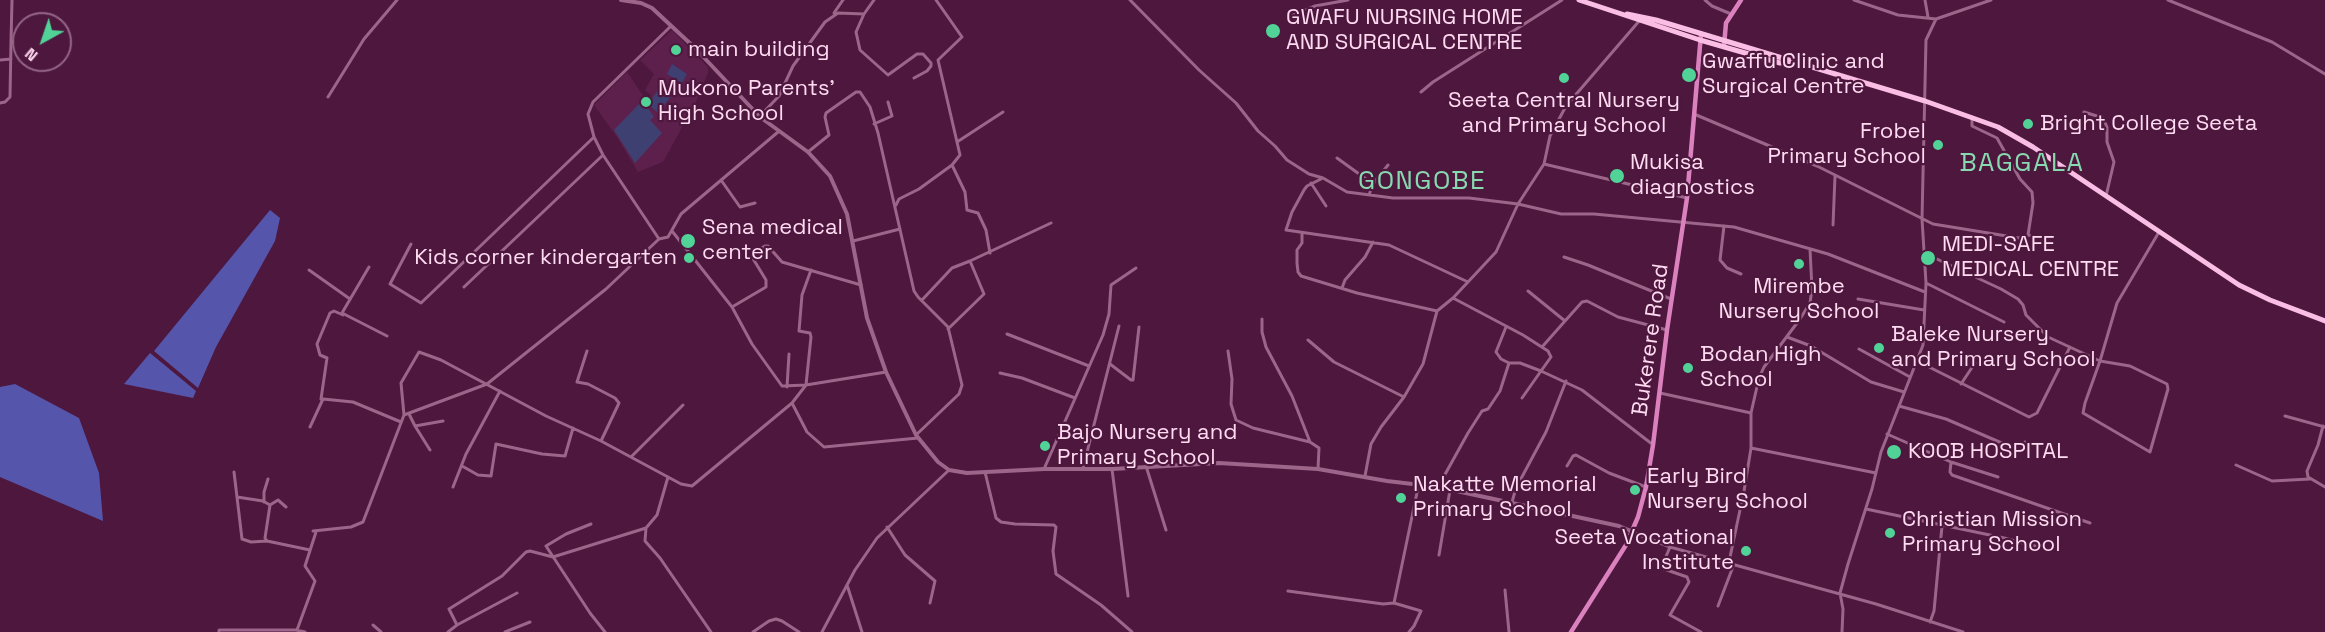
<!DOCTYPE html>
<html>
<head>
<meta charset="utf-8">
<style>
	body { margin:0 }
	#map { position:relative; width:2325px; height:632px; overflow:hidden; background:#4d173e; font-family:"Space Grotesk",sans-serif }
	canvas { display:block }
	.north { position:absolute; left:12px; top:12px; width:60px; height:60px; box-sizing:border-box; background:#4d173e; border:2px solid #946586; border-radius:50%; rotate:220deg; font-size:16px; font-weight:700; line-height:24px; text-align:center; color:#ffdbf1 }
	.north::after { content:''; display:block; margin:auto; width:21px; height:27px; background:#51d398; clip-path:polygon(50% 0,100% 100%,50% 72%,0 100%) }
</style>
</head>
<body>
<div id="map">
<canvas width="2325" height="632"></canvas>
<div class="north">N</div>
</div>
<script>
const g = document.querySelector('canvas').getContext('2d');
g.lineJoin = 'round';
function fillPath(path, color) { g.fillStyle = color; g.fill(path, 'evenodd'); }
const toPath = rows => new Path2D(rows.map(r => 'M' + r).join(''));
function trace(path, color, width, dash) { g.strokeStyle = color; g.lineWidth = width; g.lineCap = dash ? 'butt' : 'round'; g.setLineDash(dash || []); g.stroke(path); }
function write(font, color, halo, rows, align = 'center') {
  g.font = font + ' "Space Grotesk",sans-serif'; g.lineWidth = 4.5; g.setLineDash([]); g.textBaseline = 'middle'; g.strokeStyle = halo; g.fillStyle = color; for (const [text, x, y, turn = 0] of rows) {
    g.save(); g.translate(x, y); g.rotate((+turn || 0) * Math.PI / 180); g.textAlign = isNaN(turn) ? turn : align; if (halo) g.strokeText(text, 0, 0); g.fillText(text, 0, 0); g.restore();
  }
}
fillPath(toPath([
	[672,30,708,67,708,73,695,104,663,162,638,172,617,137,594,105,627,72,646,100,651,95,645,90,654,74,640,60]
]), '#5d204c');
fillPath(toPath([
	[672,64,687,74,682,83,667,74],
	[661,86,673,94,658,113,648,104],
	[644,102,654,117,650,120,662,133,635,163,614,130,639,104]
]), '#3e4071');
fillPath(toPath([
	[270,210,280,218,275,241,216,347,198,388,154,351],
	[150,353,196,391,193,398,124,384],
	[15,384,79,418,99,473,103,521,0,477,0,387]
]), '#5655ac');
trace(toPath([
	[12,0,11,42,24,43],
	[1130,0,1199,70,1236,103,1258,131,1275,146,1287,160,1309,174,1323,178,1347,192,1393,198,1469,198,1518,204,1561,214,1594,214,1734,227,1828,254,1925,292],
	[1705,0,1712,6,1731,14],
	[1854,0,1898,15,1936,19],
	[1925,0,1928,17],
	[2168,0,2272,42,2325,74],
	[834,13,843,0],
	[864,14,856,32,860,50,888,75,917,54,923,54,931,63,931,66,927,71,914,78],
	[1289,17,1315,6,1348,0],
	[0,60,11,59],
	[1421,92,1433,82,1562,0],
	[328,97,364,39,397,0],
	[0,103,5,102,10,97,11,42],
	[2084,112,2103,118,2107,127,2107,142,2114,162,2106,196],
	[1694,114,1817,166,1933,224,2019,238,2028,235,2048,239],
	[760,116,779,96,793,66,825,22,838,13,864,14,874,0],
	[1972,117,1972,126,1997,138,2020,179,2032,192,2033,203,2028,235],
	[874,124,892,116,888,102],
	[957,142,1003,112],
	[808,152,829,135,825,117,826,113,856,92,860,92,870,107,878,133,914,291,918,297,948,327,962,385,959,394,916,435],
	[1337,158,1373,184],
	[1544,164,1550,136,1566,106,1640,20],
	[952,165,965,192,967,210,978,213,986,230,990,253],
	[1321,179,1307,186,1304,190,1292,212,1286,230,1389,245,1468,282],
	[721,180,740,207,755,203],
	[1311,183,1326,206],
	[1369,195,1373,184,1388,165],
	[896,205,899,199,919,189,952,165,960,155,938,60,962,37,936,0],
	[1833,225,1835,176],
	[1724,226,1720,260,1727,268,1741,274],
	[672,231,732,307,752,344,782,386,806,385,886,372],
	[1302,233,1302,243,1297,250,1297,263,1298,272,1301,276,1357,293,1437,311],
	[659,239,603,155,594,137,588,114,593,102,671,26],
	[853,241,900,229],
	[411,244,390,284,421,303,594,137],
	[1924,253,2001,289,2018,299,2023,305,2026,315,2048,337,2100,361,2130,366,2167,384,2168,389,2150,452,2083,413,2085,403,2100,361,2117,303,2159,232],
	[1564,257,1588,265,1671,299],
	[369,267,342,313,387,336],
	[309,270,350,299],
	[1926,283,2004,322],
	[464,287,603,155],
	[1342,288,1345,280,1365,257,1373,242],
	[1528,291,1565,321,1582,302,1587,301,1618,317,1667,330],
	[1858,299,1924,310],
	[922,300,952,268,970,261],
	[732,307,766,287,766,280,752,257,753,253,765,246,768,246,782,262,861,285],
	[1262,319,1262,332,1266,347,1292,396,1310,442,1319,448,1318,469],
	[1506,327,1496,352,1501,359,1509,363],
	[948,329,984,294,970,261,1051,223],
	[1007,334,1089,366],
	[1787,337,1811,346,1871,382,1904,392],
	[1308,340,1334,362,1404,397],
	[1542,347,1565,321],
	[1859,349,1910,377],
	[587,351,577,382,588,384,615,398,619,403,601,441],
	[1228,351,1232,379,1231,404,1236,420,1253,428,1310,442],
	[1917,361,2029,417,2037,413,2070,347],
	[1110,364,1131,380,1133,380,1139,327],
	[1000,373,1022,378,1075,398],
	[1961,384,1975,363],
	[787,387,789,354],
	[1660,393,1751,413,1751,448,1744,491,1729,562],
	[1522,398,1541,371,1582,390,1652,444],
	[321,399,327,358,320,355,317,344,330,313,334,311,343,315],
	[792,403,807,432,824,447,918,438],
	[1899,406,1946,419,2018,450,2022,449,2025,442],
	[1751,413,1759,378,1764,367,1800,319,1810,303,1812,289,1810,249],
	[409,414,415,426,443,421],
	[404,415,487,384,606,289,659,239,668,237,681,214,778,132],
	[2285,416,2325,427],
	[415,426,430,450],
	[2323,426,2318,445,2307,471,2308,477,2325,487],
	[310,427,323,399,353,402,401,422],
	[1887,434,1951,462,1998,477],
	[1751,448,1876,473],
	[631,457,683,405],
	[1951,462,1950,472,1952,475,2090,523],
	[2236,465,2272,481,2310,479],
	[462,466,478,475,491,476,496,444,542,454,565,456,573,428],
	[1146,466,1166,530],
	[1567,466,1573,456,1576,455,1609,473,1646,487],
	[1083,468,1119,326],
	[1044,469,1103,335,1109,314,1111,285,1136,268],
	[1112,469,1128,596],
	[234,472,242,539,251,542,267,541],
	[985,472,996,518,1001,522,1015,524,1054,525,1056,527,1053,551,1056,574,1101,605,1132,632],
	[1365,476,1371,444,1381,427,1404,397,1423,364,1437,311,1453,298,1496,252,1518,204,1544,164,1687,198],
	[453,487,466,454,500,391],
	[1438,487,1468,433,1482,411,1488,409,1500,391,1509,363,1520,363,1541,371,1551,357,1548,351,1523,335,1453,298],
	[237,497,263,501,270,505],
	[264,502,264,492,268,479],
	[1512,502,1516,488,1546,432,1566,381],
	[286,507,278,500,270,505,265,538,267,541,310,550],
	[1866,509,2004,538,2046,549],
	[591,524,566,534,546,546,590,613,605,632],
	[887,527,905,555,935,581,930,603],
	[646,528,645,541,660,558,711,632],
	[313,531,351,527,363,522,404,415,401,383,419,352,441,360,546,416,601,441,681,484,692,486,792,403,806,385,811,337,810,333,799,331,802,295,811,270],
	[1632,532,1670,547,1876,604,1963,632],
	[1670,547,1662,566,1664,569,1687,577,1689,582,1670,615,1701,632],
	[1439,555,1450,490],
	[847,585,862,632],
	[1505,590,1509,632],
	[1288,591,1383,604,1394,603],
	[1718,606,1734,564],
	[1930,622,1934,611,1942,526],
	[373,625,381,632],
	[457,625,449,609,502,576,526,552,530,551,553,557,646,528,657,515,668,477],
	[297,630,315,581,305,566,316,532],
	[219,632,219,630,296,630,305,632],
	[448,632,457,625,517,593],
	[505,632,530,622],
	[753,632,769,621,776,619,782,621,799,632],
	[822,632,855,570,877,538,949,470],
	[1409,632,1414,626,1421,611,1394,603,1419,483],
	[1842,632,1843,609,1840,593,1848,564,1872,489,1881,452,1923,345,1926,283,1922,219,1926,40,1936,19,1991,0]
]), '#9d658a', 3);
trace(toPath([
	[621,0,641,3,652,8,695,48,760,117,808,152,830,176,847,214,867,318,886,372,916,435,938,462,949,470,967,473,1044,469,1112,469,1219,463,1318,469,1387,481,1438,487,1619,526,1631,531]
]), '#9d658a', 4);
trace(toPath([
	[1724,46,1726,23,1741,0],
	[1571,632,1626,545,1638,517,1646,487,1653,445,1667,330,1687,198,1701,34]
]), '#db81be', 4.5);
trace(toPath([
	[1579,0,1700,40,1780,63,1790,63],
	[1627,14,1656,20,1925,101,1998,127,2033,147,2239,285,2270,300,2325,321]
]), '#fabde4', 5);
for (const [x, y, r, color] of [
	[1273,31,8,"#51d398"],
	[676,50,6,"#51d398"],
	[1689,75,8,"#51d398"],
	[1564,78,6,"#51d398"],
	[646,102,6,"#51d398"],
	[2028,124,6,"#51d398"],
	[1938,145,6,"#51d398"],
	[1617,176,8,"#51d398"],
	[688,241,8,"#51d398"],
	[689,258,6,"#51d398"],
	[1928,258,8,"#51d398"],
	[1799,264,6,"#51d398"],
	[1879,348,6,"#51d398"],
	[1688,368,6,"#51d398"],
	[1045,446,6,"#51d398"],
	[1894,452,8,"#51d398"],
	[1635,490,6,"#51d398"],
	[1401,498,6,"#51d398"],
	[1890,533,6,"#51d398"],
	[1746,551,6,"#51d398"]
]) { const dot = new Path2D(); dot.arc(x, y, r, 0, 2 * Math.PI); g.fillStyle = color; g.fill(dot); trace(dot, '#4d173e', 2); }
write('22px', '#ffdbf1', '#4d173e', [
	["GWAFU NURSING HOME",1286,18],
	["AND SURGICAL CENTRE",1286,43],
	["main building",688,50],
	["Gwaffu Clinic and",1702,62],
	["Surgical Centre",1702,87],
	["Mukono Parents'",658,89],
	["High School",658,114],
	["Seeta Central Nursery",1564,101,"center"],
	["and Primary School",1564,126,"center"],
	["Bright College Seeta",2040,124],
	["Frobel",1926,132,"right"],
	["Primary School",1926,157,"right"],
	["Mukisa",1630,163],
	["diagnostics",1630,188],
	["Sena medical",702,228],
	["center",702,253],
	["MEDI-SAFE",1942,245],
	["MEDICAL CENTRE",1942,270],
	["Kids corner kindergarten",677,258,"right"],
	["Mirembe",1799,287,"center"],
	["Nursery School",1799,312,"center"],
	["Baleke Nursery",1891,335],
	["and Primary School",1891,360],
	["Bodan High",1700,355],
	["School",1700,380],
	["Bajo Nursery and",1057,433],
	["Primary School",1057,458],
	["KOOB HOSPITAL",1908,452],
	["Early Bird",1647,477],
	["Nursery School",1647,502],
	["Nakatte Memorial",1413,485],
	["Primary School",1413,510],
	["Christian Mission",1902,520],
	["Primary School",1902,545],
	["Seeta Vocational",1734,538,"right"],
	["Institute",1734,563,"right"]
], 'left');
write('22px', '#ffdbf1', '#4d173e', [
	["Bukerere Road",1651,340,-82]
]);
g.letterSpacing = '1.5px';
write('26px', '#88d9af', '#4d173e', [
	["BAGGALA",2022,164],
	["GONGOBE",1422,182]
]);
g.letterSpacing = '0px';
</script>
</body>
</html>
